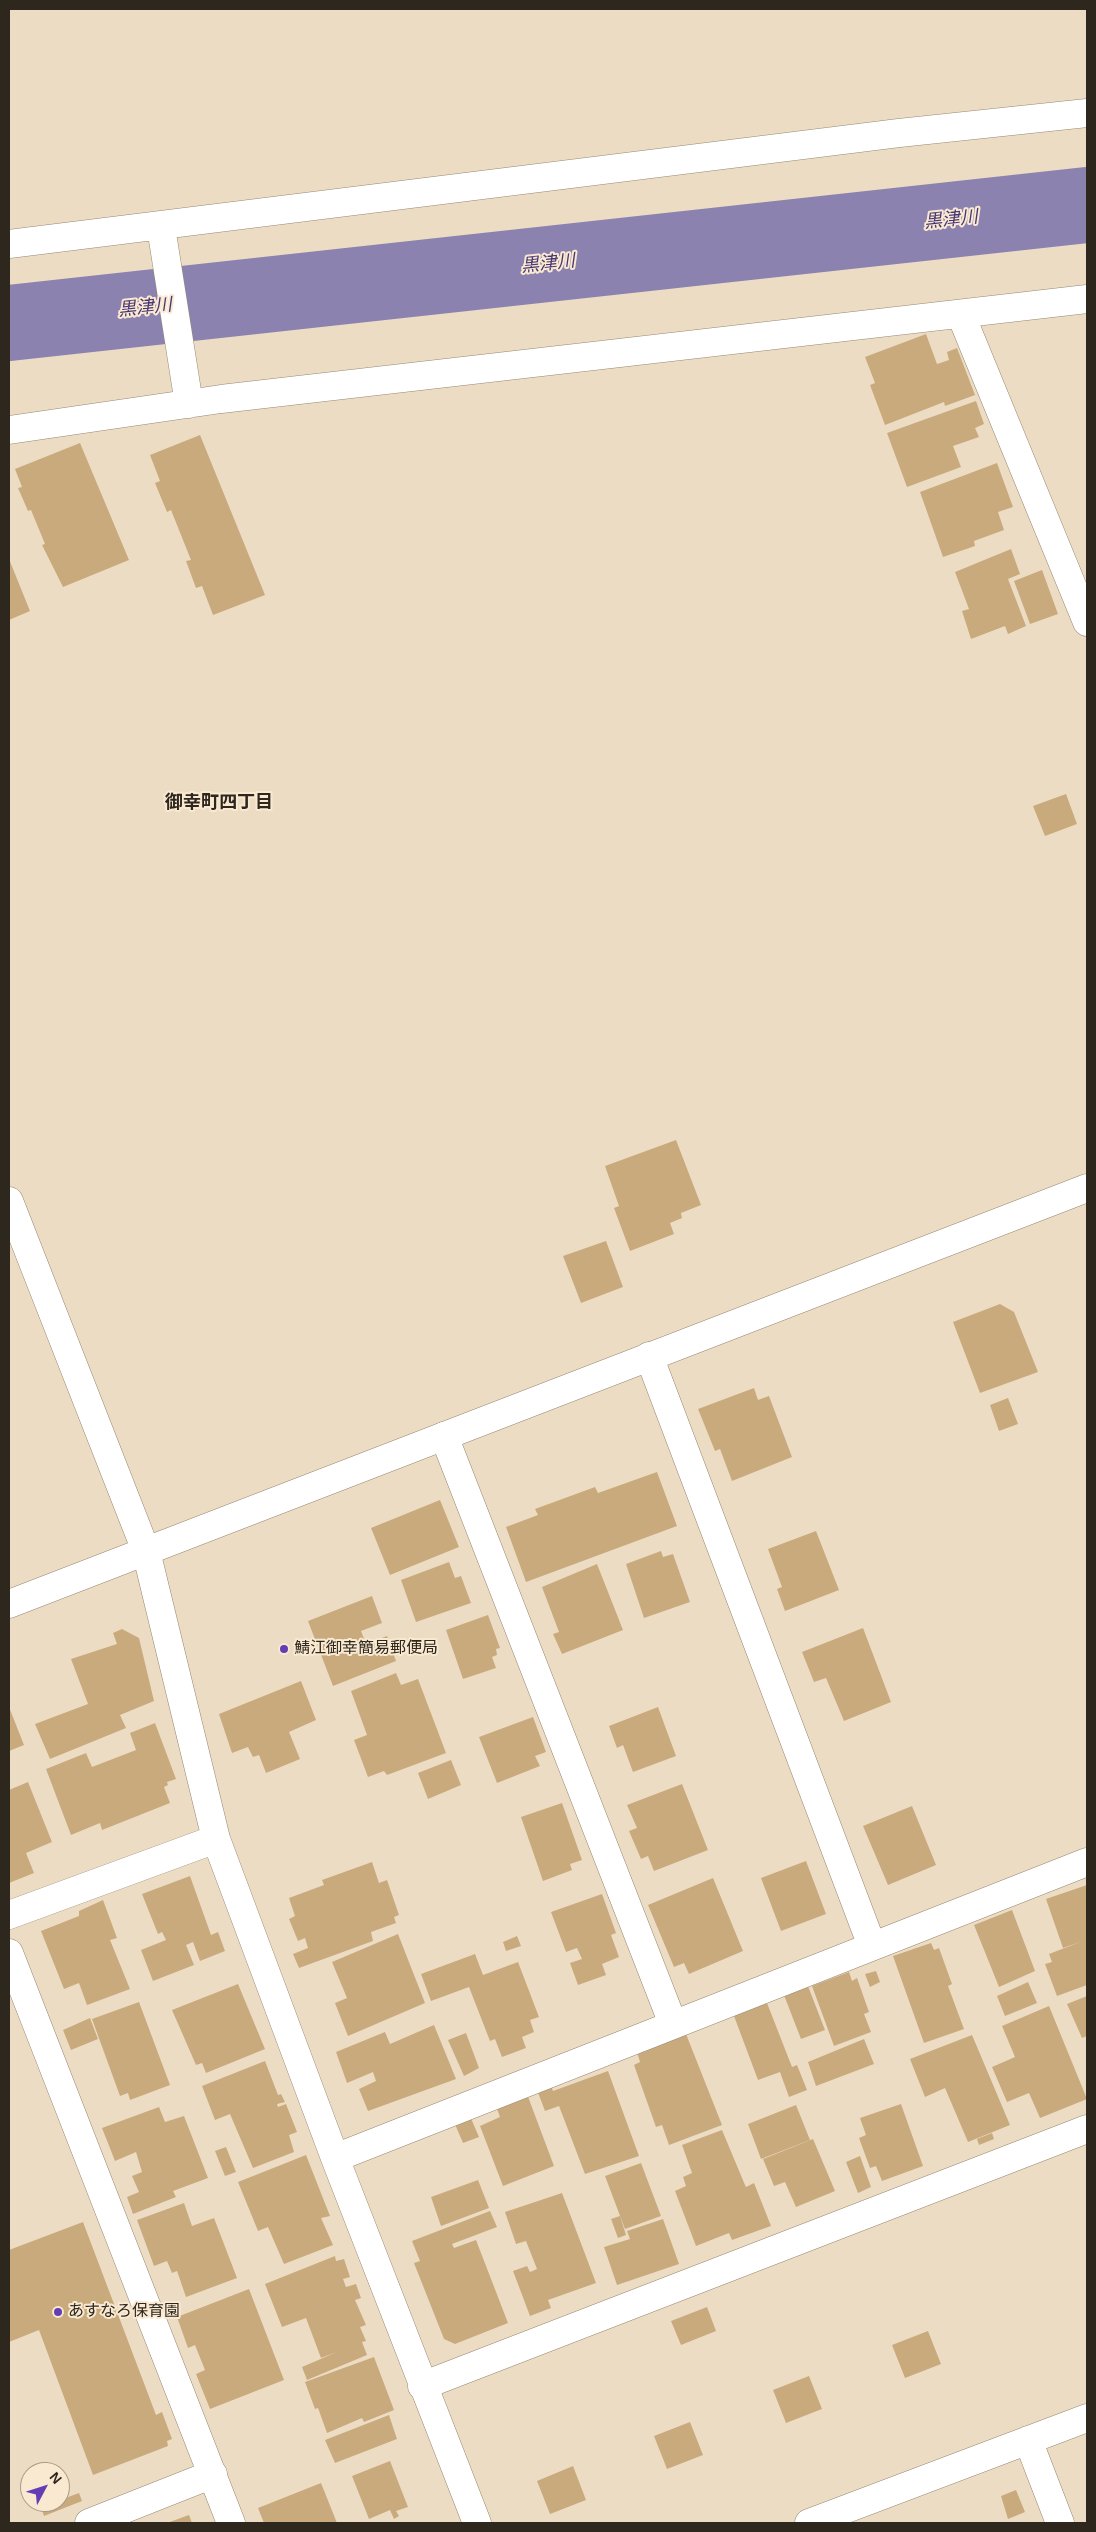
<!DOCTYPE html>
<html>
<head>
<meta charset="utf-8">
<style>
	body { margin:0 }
	#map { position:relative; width:1096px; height:2532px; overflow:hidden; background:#eddcc4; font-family:Arial,sans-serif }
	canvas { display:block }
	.frame { position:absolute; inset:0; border:10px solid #2d271e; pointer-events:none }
	.north { position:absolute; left:20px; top:2462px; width:50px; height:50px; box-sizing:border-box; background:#fae9d1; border:1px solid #a89b89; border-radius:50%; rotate:50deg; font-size:14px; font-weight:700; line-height:20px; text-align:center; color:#2d271e }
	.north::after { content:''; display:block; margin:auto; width:18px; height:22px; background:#643cb4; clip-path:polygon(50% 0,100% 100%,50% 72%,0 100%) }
</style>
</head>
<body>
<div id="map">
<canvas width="1096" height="2532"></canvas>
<div class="frame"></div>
<div class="north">N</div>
</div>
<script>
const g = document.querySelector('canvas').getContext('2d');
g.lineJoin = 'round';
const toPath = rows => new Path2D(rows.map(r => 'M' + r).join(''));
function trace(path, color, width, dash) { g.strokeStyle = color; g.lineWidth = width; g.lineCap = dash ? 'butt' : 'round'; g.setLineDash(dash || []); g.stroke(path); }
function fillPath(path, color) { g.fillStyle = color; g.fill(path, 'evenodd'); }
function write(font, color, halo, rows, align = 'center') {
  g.font = font + ' Arial,"Noto Sans JP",sans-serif'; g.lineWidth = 4; g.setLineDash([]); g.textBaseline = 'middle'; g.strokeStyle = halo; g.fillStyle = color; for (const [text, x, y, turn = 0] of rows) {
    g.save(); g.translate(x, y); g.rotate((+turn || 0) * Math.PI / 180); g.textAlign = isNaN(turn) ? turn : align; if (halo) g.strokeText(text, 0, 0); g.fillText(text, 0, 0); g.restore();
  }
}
trace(toPath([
	[9,323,1087,205]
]), '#8b82b0', 76);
fillPath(toPath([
	[926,334,937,364,949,360,947,352,957,348,975,395,945,406,944,402,885,425,870,385,875,383,865,357],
	[976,401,984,424,975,428,979,437,953,446,961,467,907,487,887,433],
	[200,435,265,595,213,615,202,586,196,588,186,561,191,560,171,510,167,512,155,483,160,481,150,455],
	[80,443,129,560,63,587,42,545,45,544,31,510,28,511,18,488,22,487,15,469],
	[997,463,1013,507,998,512,1004,530,974,541,975,546,943,557,920,492],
	[1011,549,1020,574,1008,579,1026,626,1008,634,1005,626,971,639,962,611,969,609,955,572],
	[9,559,30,611,9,620],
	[1042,570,1058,614,1030,624,1014,581],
	[1066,794,1077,824,1045,836,1033,806],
	[676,1140,701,1205,681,1213,682,1218,670,1223,674,1234,630,1251,614,1208,619,1206,605,1166],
	[606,1241,623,1287,581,1303,563,1256],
	[1000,1304,1014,1312,1038,1372,980,1393,953,1322],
	[754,1388,758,1400,769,1396,792,1457,732,1481,720,1449,715,1451,698,1409],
	[1008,1398,1018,1424,999,1431,990,1405],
	[657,1472,677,1526,526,1582,506,1527,538,1515,535,1509,595,1487,598,1493],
	[440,1500,459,1547,390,1575,371,1528],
	[816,1531,839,1590,785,1611,777,1589,782,1587,768,1549],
	[661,1551,663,1557,673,1554,690,1602,644,1618,626,1564],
	[449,1562,455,1578,461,1576,471,1603,416,1622,401,1580],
	[597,1564,623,1630,562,1654,553,1634,559,1632,542,1587],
	[372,1596,382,1623,361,1631,366,1644,387,1636,396,1661,333,1686,308,1621],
	[488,1615,500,1648,496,1649,497,1655,492,1657,496,1668,463,1679,446,1630],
	[863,1628,891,1702,844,1721,826,1678,814,1682,802,1652],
	[122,1629,139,1638,154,1701,120,1715,126,1728,50,1759,35,1724,88,1704,71,1659,117,1644,113,1633],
	[396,1673,401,1685,418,1679,446,1753,387,1775,384,1771,368,1777,354,1740,367,1735,351,1691],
	[301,1681,316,1720,289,1732,300,1759,266,1773,259,1755,253,1757,248,1747,232,1753,219,1714],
	[9,1707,24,1745,9,1751],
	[658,1707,676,1756,633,1772,623,1745,617,1748,609,1726],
	[533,1717,546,1752,535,1756,540,1766,497,1783,479,1737],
	[155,1723,176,1779,167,1782,168,1785,164,1787,170,1803,102,1830,100,1823,71,1835,46,1769,86,1753,92,1767,136,1750,130,1733],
	[451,1760,461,1785,428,1799,418,1773],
	[28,1782,52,1842,26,1853,34,1873,9,1883,9,1790],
	[682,1784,708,1850,654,1871,648,1856,641,1859,629,1831,637,1828,627,1805],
	[562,1803,582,1860,570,1864,572,1870,543,1881,521,1817],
	[912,1806,936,1865,888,1885,863,1826],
	[806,1861,826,1914,781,1931,761,1878],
	[372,1862,379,1883,387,1880,399,1915,394,1917,396,1923,371,1932,373,1941,299,1968,293,1954,308,1948,305,1938,298,1941,289,1919,295,1916,289,1898,324,1885,322,1880],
	[190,1876,211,1935,218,1932,225,1951,200,1961,193,1942,186,1945,194,1965,153,1981,141,1950,166,1940,162,1932,158,1934,142,1894],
	[713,1878,743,1951,689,1974,684,1963,674,1967,648,1905],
	[1087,1885,1087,1985,1057,1996,1045,1964,1052,1962,1049,1954,1083,1941,1063,1948,1046,1899],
	[602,1894,616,1933,611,1935,619,1957,602,1964,606,1975,578,1985,570,1963,582,1959,577,1948,566,1952,551,1912],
	[103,1900,117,1938,110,1940,130,1989,87,2005,79,1983,64,1989,41,1931,79,1916,79,1911],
	[1012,1910,1035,1971,999,1987,974,1925],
	[398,1934,425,2003,348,2036,335,2003,347,1998,332,1962],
	[517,1936,521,1946,506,1951,503,1942],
	[931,1943,934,1950,939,1948,952,1984,948,1986,964,2029,924,2043,893,1956],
	[475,1954,483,1975,518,1962,539,2017,530,2020,534,2032,522,2037,526,2048,502,2057,495,2039,490,2041,469,1987,431,2001,421,1974],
	[876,1971,880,1982,870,1987,865,1974],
	[849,1972,852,1981,857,1978,869,2012,864,2014,871,2032,834,2046,812,1986],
	[806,1981,825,2030,801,2039,782,1990],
	[1028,1982,1037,2003,1005,2016,997,1996],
	[238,1984,265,2049,206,2073,202,2063,196,2065,172,2010],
	[1087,1996,1087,2036,1082,2038,1067,2004],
	[139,2002,170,2085,130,2100,128,2093,120,2096,92,2019],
	[767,2003,792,2067,797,2065,807,2090,789,2097,780,2072,758,2080,734,2016],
	[1049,2006,1087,2099,1040,2118,1029,2093,1007,2102,992,2067,1015,2057,1002,2026],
	[90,2018,98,2039,71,2050,63,2030],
	[434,2025,456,2079,368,2111,359,2089,376,2081,373,2072,347,2083,336,2052,385,2032,390,2044],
	[466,2033,479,2068,464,2076,448,2040],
	[686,2034,722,2125,669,2145,662,2125,656,2127,634,2065,640,2062,637,2052],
	[972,2035,1010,2125,968,2142,945,2088,925,2097,910,2059],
	[864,2039,874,2064,816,2086,808,2062],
	[265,2061,278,2095,281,2094,285,2102,277,2104,278,2107,286,2104,297,2132,289,2135,294,2152,253,2168,230,2114,215,2120,202,2086],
	[608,2071,639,2156,585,2174,559,2106,545,2111,534,2082,548,2077,553,2091],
	[527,2094,554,2166,503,2186,480,2126,500,2117,496,2106],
	[901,2104,923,2166,882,2181,876,2166,870,2168,859,2138,866,2135,860,2118],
	[796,2105,810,2140,761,2159,748,2124],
	[159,2107,165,2122,184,2116,208,2178,173,2191,176,2197,133,2214,127,2197,139,2192,132,2176,142,2172,136,2152,115,2161,102,2128],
	[470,2116,479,2137,463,2143,454,2122],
	[722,2130,745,2185,746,2187,754,2183,771,2226,732,2240,729,2233,696,2246,675,2191,686,2186,683,2177,692,2173,682,2145],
	[992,2133,994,2139,979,2145,977,2139],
	[813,2139,835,2191,796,2207,785,2182,774,2186,763,2159],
	[226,2147,236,2172,225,2176,215,2151],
	[306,2155,330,2216,321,2218,333,2245,284,2264,268,2227,258,2231,238,2182],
	[860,2156,871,2187,858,2193,846,2162],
	[641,2163,661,2216,625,2229,605,2176],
	[478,2180,489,2208,441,2226,431,2197],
	[562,2193,596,2283,548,2300,551,2308,530,2316,513,2271,527,2266,530,2272,537,2269,526,2241,516,2244,505,2212],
	[184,2203,192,2226,214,2218,237,2278,186,2297,177,2271,172,2273,167,2261,154,2266,137,2220],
	[490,2211,497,2227,452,2244,454,2248,476,2240,508,2323,455,2344,444,2339,414,2263,420,2261,412,2241],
	[620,2216,626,2235,618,2238,611,2219],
	[663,2219,679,2264,617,2285,604,2247,630,2239,627,2231],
	[83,2222,156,2415,162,2412,172,2439,167,2441,168,2446,93,2475,39,2330,9,2342,9,2250],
	[335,2256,336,2261,344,2259,350,2277,343,2279,346,2287,356,2284,361,2298,355,2300,366,2325,360,2327,366,2341,362,2342,367,2355,307,2380,302,2367,337,2352,321,2358,306,2318,282,2327,265,2284],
	[249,2289,284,2380,210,2409,196,2374,205,2370,195,2345,188,2348,177,2317],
	[707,2307,716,2331,681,2345,671,2321],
	[928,2331,941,2364,905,2378,892,2345],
	[374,2357,394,2410,364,2422,362,2418,327,2433,318,2408,315,2409,305,2382],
	[809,2376,822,2409,786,2423,773,2390],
	[389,2415,397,2439,335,2463,325,2440],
	[690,2422,703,2455,667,2469,654,2436],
	[390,2461,408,2507,396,2511,399,2516,394,2519,390,2510,369,2519,352,2476],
	[573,2466,586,2500,550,2514,537,2481],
	[321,2483,337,2523,264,2523,258,2508],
	[1016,2490,1025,2512,1008,2519,1001,2496],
	[79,2493,82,2501,44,2516,41,2507,60,2502,60,2500],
	[189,2515,192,2523,167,2523]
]), '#c9aa7d');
const minor = toPath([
	[161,227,189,404],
	[9,244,899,133,1087,113],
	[961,315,1087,622],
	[9,430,221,399,1087,299],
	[9,1201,146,1551,216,1839,335,2158,477,2523],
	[649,1356,872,1946],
	[444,1436,673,2024],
	[9,1915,216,1839],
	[9,1953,231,2523],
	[335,2158,1087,1862],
	[422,2386,1087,2129],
	[1028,2440,1060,2523],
	[89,2523,213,2474],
	[809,2523,1087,2418]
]);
const tertiary = toPath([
	[9,1604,1087,1188]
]);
trace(minor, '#988872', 29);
trace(tertiary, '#988872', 29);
trace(minor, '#fff', 28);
trace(tertiary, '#fff', 28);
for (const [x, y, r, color] of [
	[284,1649,5,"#643cb4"],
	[58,2312,5,"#643cb4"]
]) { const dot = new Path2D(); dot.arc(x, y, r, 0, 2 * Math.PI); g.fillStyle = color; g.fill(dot); trace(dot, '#fae9d1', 2); }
write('16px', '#2d271e', '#fae9d1', [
	["鯖江御幸簡易郵便局",294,1649],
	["あすなろ保育園",68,2312]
], 'left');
write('italic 18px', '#473673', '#fae9d1', [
	["黒津川",951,220,-6],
	["黒津川",548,264,-6],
	["黒津川",145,308,-6]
]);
write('bold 18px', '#2d271e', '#fae9d1', [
	["御幸町四丁目",219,803]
]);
</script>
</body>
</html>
